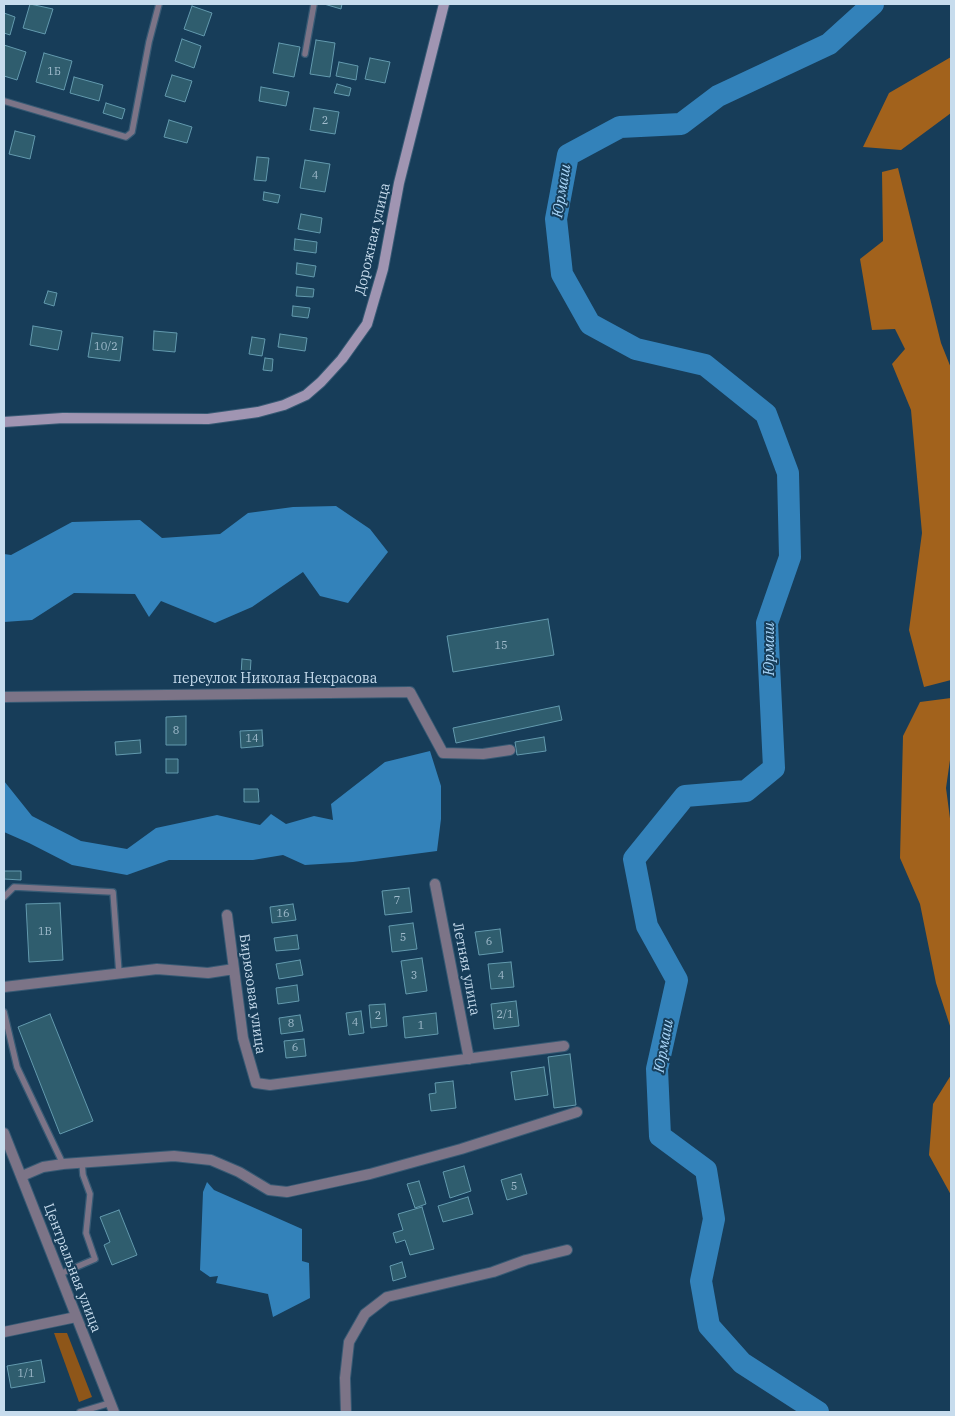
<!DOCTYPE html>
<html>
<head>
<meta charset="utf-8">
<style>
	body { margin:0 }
	#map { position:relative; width:955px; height:1416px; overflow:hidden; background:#173d59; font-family:"IBM Plex Serif",serif }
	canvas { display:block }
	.frame { position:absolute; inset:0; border:5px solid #c7dced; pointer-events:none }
</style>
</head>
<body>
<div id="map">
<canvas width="955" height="1416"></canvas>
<div class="frame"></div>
</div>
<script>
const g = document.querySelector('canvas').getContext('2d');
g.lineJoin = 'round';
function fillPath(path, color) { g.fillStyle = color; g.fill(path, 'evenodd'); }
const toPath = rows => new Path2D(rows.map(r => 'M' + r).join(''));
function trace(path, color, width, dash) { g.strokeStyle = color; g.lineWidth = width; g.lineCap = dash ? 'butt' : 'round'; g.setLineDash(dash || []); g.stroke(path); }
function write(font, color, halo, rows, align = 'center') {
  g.font = font + ' "IBM Plex Serif",serif'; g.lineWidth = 4; g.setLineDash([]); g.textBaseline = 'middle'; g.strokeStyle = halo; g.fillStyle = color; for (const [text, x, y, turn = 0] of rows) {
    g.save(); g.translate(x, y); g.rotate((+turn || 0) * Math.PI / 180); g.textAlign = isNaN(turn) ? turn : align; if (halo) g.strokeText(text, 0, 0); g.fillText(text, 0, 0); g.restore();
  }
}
fillPath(toPath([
	[54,1333,67,1333,92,1397,79,1402]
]), '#8e5619');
fillPath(toPath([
	[951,57,951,113,901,150,863,147,889,93],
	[898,168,941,343,951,368,951,680,924,687,909,630,922,533,911,410,892,364,905,349,895,329,872,330,860,259,883,241,882,172],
	[951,698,951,753,946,788,951,826,951,1029,936,983,920,904,900,858,903,736,920,702],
	[951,1075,951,1195,929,1155,933,1104]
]), '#a2621c');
fillPath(toPath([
	[336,506,370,529,388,552,348,603,320,596,303,572,252,607,215,623,161,601,149,617,135,594,74,593,32,620,4,622,4,554,11,555,72,522,140,520,162,538,220,534,248,513,293,507],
	[430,751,441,786,441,819,437,851,353,862,305,865,283,855,253,860,169,860,127,875,72,865,29,843,4,832,4,781,32,816,81,841,127,849,156,828,217,815,260,825,271,814,286,824,314,816,333,820,331,804,385,762],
	[207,1182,214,1190,302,1229,302,1261,309,1263,310,1298,273,1317,268,1294,216,1283,218,1276,210,1277,200,1270,203,1192]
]), '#3382ba');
trace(toPath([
	[818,1412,742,1363,709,1326,701,1281,714,1219,706,1170,660,1136,657,1069,677,980,647,926,634,859,685,796,746,791,774,768,767,623,790,557,788,473,766,414,705,365,636,349,590,324,562,274,556,219,568,155,620,127,681,124,718,96,829,44,873,4]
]), '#3382ba', 22);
const building = toPath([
	[30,4,53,9,45,34,23,28,30,4],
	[324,4,342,4,341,9,324,4],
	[192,6,212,13,204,36,184,29,192,6],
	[4,13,15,17,10,35,4,33,4,13],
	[182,39,201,46,194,68,175,61,182,39],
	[316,40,335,43,330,77,310,74,316,40],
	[279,43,300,47,294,77,273,73,279,43],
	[4,45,26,52,17,80,4,76,4,45],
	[44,53,72,61,64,90,36,82,44,53],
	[370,58,390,62,385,83,365,79,370,58],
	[339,62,358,66,356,80,336,76,339,62],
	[172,75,192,81,185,102,165,96,172,75],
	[74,77,103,85,99,101,70,93,74,77],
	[337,84,351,88,349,96,334,93,337,84],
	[261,87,289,92,286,106,259,101,261,87],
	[106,103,125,109,122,119,103,113,106,103],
	[314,108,339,112,335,134,310,130,314,108],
	[169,120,192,127,187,143,164,137,169,120],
	[15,131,35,136,30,159,9,154,15,131],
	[257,157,269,158,266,181,254,180,257,157],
	[305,160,330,164,325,192,300,188,305,160],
	[264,192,280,195,278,203,263,200,264,192],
	[301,214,322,218,320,233,298,229,301,214],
	[295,239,317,242,316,253,294,250,295,239],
	[297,263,316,266,314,277,296,274,297,263],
	[297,287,314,289,313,297,296,296,297,287],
	[48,291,57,293,54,306,44,303,48,291],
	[293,306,310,308,308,318,292,316,293,306],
	[33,326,62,331,58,350,30,345,33,326],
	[154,331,177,333,175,352,153,350,154,331],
	[92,333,123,337,120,361,88,357,92,333],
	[280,334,307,338,305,351,278,347,280,334],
	[252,337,265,339,262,356,249,354,252,337],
	[265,358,273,359,272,371,263,370,265,358],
	[548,619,554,655,453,672,447,636,548,619],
	[242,659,251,660,250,675,241,675,242,659],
	[559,706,562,720,456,743,453,728,559,706],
	[186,716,186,745,166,745,166,717,186,716],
	[262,730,263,746,241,748,240,731,262,730],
	[544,737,546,751,517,755,515,742,544,737],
	[140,740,141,753,116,755,115,742,140,740],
	[166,759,178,759,178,773,166,773,166,759],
	[244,789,258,789,259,802,244,802,244,789],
	[4,871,21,871,21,880,4,879,4,871],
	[409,888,412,912,385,915,382,891,409,888],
	[60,903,63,960,29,962,26,904,60,903],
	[293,904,296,920,272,923,270,907,293,904],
	[413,923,417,949,392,952,389,926,413,923],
	[500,929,503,952,479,955,475,932,500,929],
	[297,935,299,949,276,951,274,938,297,935],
	[422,958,427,991,406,994,401,961,422,958],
	[300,960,303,975,279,979,276,964,300,960],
	[511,962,514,987,491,989,488,964,511,962],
	[297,985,299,1001,278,1004,276,988,297,985],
	[516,1001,519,1026,494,1029,491,1004,516,1001],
	[385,1004,387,1026,371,1028,369,1005,385,1004],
	[361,1011,364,1033,349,1035,346,1013,361,1011],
	[436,1013,438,1034,405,1038,403,1017,436,1013],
	[50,1014,93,1121,60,1134,18,1027,50,1014],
	[300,1015,303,1031,281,1034,279,1018,300,1015],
	[304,1039,306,1056,286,1058,284,1041,304,1039],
	[570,1054,576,1105,554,1108,548,1057,570,1054],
	[544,1067,548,1095,515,1100,511,1072,544,1067],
	[453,1081,456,1108,431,1111,429,1094,436,1093,435,1083,453,1081],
	[464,1166,471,1191,450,1198,443,1172,464,1166],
	[521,1174,527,1194,507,1200,501,1180,521,1174],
	[419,1181,426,1204,415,1208,407,1184,419,1181],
	[468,1197,473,1214,443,1222,438,1206,468,1197],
	[422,1207,434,1249,410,1255,405,1240,396,1243,393,1233,403,1230,398,1214,422,1207],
	[119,1210,137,1255,112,1265,104,1245,110,1242,100,1217,119,1210],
	[402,1262,406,1277,393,1281,390,1266,402,1262],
	[41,1360,45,1382,11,1388,7,1366,41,1360]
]);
fillPath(building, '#2f5d6e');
trace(building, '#639aae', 1);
const lane = toPath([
	[305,54,314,4],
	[4,101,126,137,132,132,149,42,159,4],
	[4,897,14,887,113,892,119,973],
	[4,1012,17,1067,63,1164],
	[60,1274,95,1259,86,1233,90,1194,83,1175,82,1163],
	[80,1412,110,1403]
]);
const street = toPath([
	[4,697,410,692,443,753,483,754,510,750],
	[435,884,469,1059],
	[227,915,243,1038,256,1083,270,1085,564,1046],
	[4,987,157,969,208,973,234,969],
	[4,1133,114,1412],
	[22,1176,43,1167,63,1164,174,1156,211,1160,239,1172,269,1190,287,1192,370,1174,461,1149,577,1112],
	[4,1332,76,1317],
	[346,1412,345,1378,349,1342,365,1314,387,1297,493,1272,526,1260,567,1250]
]);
const secondary = toPath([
	[4,422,63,418,208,419,258,412,284,405,306,395,321,382,342,359,367,324,383,269,399,183,444,4]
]);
trace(lane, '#375a74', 8);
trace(street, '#375a74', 12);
trace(secondary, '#375a74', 12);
trace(lane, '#7c7487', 5.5);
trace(street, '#7c7487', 10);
trace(secondary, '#a095b2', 10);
write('11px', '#a1bccd', null, [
	["1Б",54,72],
	["2",325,121],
	["4",315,176],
	["10/2",106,347],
	["15",501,646],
	["8",176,731],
	["14",252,739],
	["7",397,901],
	["16",283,914],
	["1В",45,932],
	["5",403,938],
	["6",489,942],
	["3",414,976],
	["4",501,976],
	["2/1",505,1015],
	["2",378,1016],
	["4",355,1023],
	["8",291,1024],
	["1",421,1026],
	["6",295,1048],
	["5",514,1187],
	["1/1",26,1374]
]);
write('14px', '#c7dced', '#173d59', [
	["Дорожная улица",373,239,-77],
	["переулок Николая Некрасова",275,679],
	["Летняя улица",466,969,79],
	["Бирюзовая улица",252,994,82],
	["Центральная улица",72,1268,69]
]);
write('italic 15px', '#a9d6fa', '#173d59', [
	["Юрмаш",562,191,-81],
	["Юрмаш",770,649,-90],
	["Юрмаш",664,1046,-80]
]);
</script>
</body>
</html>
